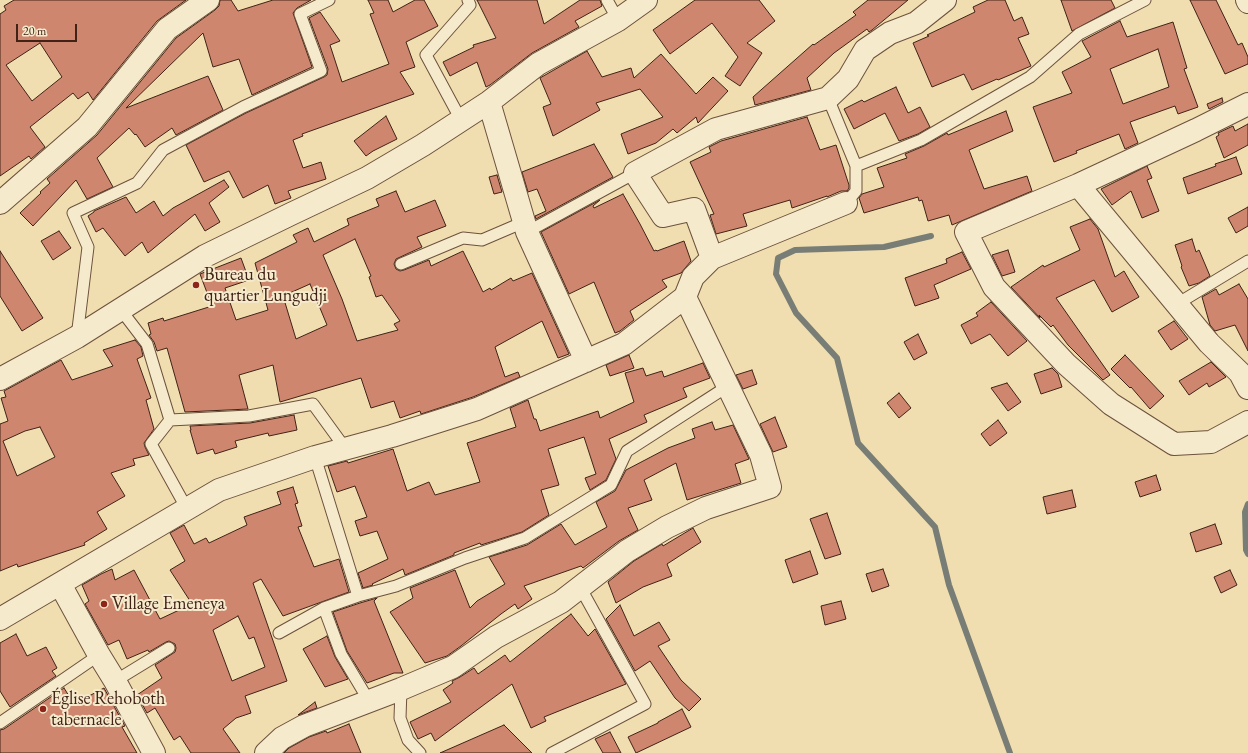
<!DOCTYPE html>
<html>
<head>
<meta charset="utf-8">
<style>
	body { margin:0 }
	#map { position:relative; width:1248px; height:753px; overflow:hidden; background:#f0deb1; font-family:"EB Garamond",serif }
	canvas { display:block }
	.scale { position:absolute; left:16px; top:24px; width:61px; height:18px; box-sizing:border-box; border:2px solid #412216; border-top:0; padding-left:5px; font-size:12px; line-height:14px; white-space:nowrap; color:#412216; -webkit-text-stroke:3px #f5eacc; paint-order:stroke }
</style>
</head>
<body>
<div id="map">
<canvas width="1248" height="753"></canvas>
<div class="scale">20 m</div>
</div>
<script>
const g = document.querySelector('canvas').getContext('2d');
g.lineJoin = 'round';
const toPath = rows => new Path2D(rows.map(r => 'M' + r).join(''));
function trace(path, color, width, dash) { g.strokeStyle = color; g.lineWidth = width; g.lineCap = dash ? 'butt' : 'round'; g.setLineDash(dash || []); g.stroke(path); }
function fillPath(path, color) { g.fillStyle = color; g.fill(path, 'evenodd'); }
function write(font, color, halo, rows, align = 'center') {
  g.font = font + ' "EB Garamond",serif'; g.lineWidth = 4; g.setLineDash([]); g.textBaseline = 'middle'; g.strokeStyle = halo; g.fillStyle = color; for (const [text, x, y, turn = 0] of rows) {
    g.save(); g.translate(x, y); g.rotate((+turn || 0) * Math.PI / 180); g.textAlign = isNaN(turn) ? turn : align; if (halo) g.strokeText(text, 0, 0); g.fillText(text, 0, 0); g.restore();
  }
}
trace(toPath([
	[931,236,884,247,795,250,778,258,776,274,796,313,837,358,858,443,935,527,949,585,1010,753],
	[1248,504,1245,512,1246,550,1248,554]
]), '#787d75', 6);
const building = toPath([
	[14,0,186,0,157,21,93,100,88,92,78,99,73,93,30,127,45,147,31,159,29,156,0,176,0,14,6,10,4,6,14,0],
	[40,43,62,77,32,101,6,65,40,43],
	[220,0,231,0,238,11,273,0,311,0,297,8,293,13,312,67,252,95,239,59,213,67,203,33,126,108,208,76,223,110,176,135,172,128,145,147,136,134,135,135,129,128,97,158,113,187,87,199,76,180,33,226,20,213,41,193,40,192,50,183,47,179,97,135,176,38,215,10,219,6,220,0],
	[368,0,388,0,393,12,415,0,424,0,438,26,406,42,415,67,400,72,414,94,302,134,303,136,293,140,303,168,321,162,326,179,288,191,291,198,275,204,268,185,243,198,229,171,204,182,186,145,246,113,324,77,327,75,328,69,309,18,320,12,340,41,330,45,342,82,389,64,370,14,374,13,368,0],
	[477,0,537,0,544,24,580,0,600,0,602,6,575,21,579,27,532,53,490,85,486,87,477,62,450,76,443,62,474,47,473,45,496,38,477,0],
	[695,0,759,0,775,21,747,43,762,53,740,86,725,76,738,57,712,23,670,54,653,30,695,0],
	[868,0,908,0,872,30,869,32,867,29,834,53,807,78,811,90,755,105,753,97,813,44,814,45,856,15,853,12,868,0],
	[988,0,1005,0,1014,21,1022,17,1029,34,1018,38,1031,66,998,80,997,79,972,90,964,74,932,87,913,43,929,36,927,35,975,12,973,7,988,0],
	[1061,0,1111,0,1115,8,1072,31,1061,0],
	[1190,0,1216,0,1238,45,1242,43,1248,57,1248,64,1225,74,1190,0],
	[1120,21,1127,37,1173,22,1187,68,1184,69,1198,107,1178,114,1175,106,1130,122,1138,143,1125,149,1119,134,1076,151,1077,153,1054,162,1033,107,1072,93,1062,72,1091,57,1082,41,1120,21],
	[1158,49,1169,87,1123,104,1110,69,1158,49],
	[587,51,602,77,631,68,634,78,661,54,696,94,713,77,728,91,698,123,696,117,677,133,673,129,656,143,628,154,621,134,663,117,640,89,596,103,600,110,553,136,543,107,551,104,540,78,587,51],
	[896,87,908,113,920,107,930,127,918,134,899,141,885,113,854,129,844,109,862,100,864,102,896,87],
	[1222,98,1223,102,1209,109,1207,104,1222,98],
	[1006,111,1013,131,969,150,984,189,1027,176,1032,191,952,225,949,215,928,221,922,200,919,201,918,197,864,213,859,198,862,194,884,187,877,168,907,158,905,154,924,146,947,133,948,135,1006,111],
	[386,116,397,139,373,151,366,156,354,141,386,116],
	[807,117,820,150,836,145,849,185,849,188,847,191,841,191,827,197,827,196,792,208,790,200,743,214,747,226,716,234,710,215,714,214,690,162,711,152,709,147,721,141,807,117],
	[1248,124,1248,145,1224,158,1216,137,1219,135,1218,133,1233,126,1235,131,1248,124],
	[594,144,613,177,536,219,535,216,546,211,537,189,528,192,522,172,594,144],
	[1236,157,1242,174,1188,194,1183,178,1216,166,1215,164,1236,157],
	[1147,166,1152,178,1147,180,1159,211,1142,218,1131,191,1112,205,1101,189,1147,166],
	[497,175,502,192,494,194,489,177,497,175],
	[224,180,229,187,209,203,220,222,205,231,195,214,148,253,142,242,125,256,103,228,96,232,88,216,94,212,94,211,126,197,136,213,154,201,163,216,173,208,224,180],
	[396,191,405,212,435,200,446,226,417,237,422,247,396,259,394,264,396,269,400,271,404,270,429,260,431,266,463,251,483,292,490,288,491,290,511,278,513,281,532,273,569,354,558,358,542,321,495,347,505,377,518,372,520,377,473,397,421,414,420,411,400,418,394,401,371,408,361,378,280,402,273,365,239,375,248,409,185,412,167,348,157,351,154,342,149,335,151,334,148,323,163,318,164,321,212,306,200,274,241,258,249,280,225,288,236,320,268,310,255,263,297,242,293,235,308,228,314,242,349,225,347,219,379,206,376,199,396,191],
	[355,239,371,276,369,277,376,297,382,295,400,321,394,324,398,330,357,341,342,299,323,255,355,239],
	[310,284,327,325,296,339,283,296,310,284],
	[623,194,640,224,654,251,656,250,657,251,684,241,691,261,681,273,662,280,667,287,630,311,634,320,620,331,615,333,594,282,569,294,541,232,600,200,593,206,594,208,623,194],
	[1248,207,1248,226,1236,233,1228,218,1248,207],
	[1090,219,1098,229,1115,277,1124,271,1139,297,1112,312,1094,280,1056,298,1110,375,1103,380,1068,345,1053,325,1051,327,1039,315,1040,318,1011,287,1043,265,1044,267,1080,250,1070,227,1090,219],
	[59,231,71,248,53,260,41,241,59,231],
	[1192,239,1196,252,1199,250,1210,276,1199,283,1189,286,1181,267,1182,266,1175,245,1192,239],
	[1008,250,1015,272,1002,276,992,255,1008,250],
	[0,251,43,318,22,331,0,296,0,251],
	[962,252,971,269,934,285,939,298,915,306,905,278,947,263,946,259,962,252],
	[1239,284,1248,299,1248,351,1235,325,1215,331,1210,325,1202,297,1216,289,1219,295,1239,284],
	[991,302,1027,341,1008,356,990,334,971,344,961,325,978,316,976,313,991,302],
	[1174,321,1188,339,1171,350,1158,331,1174,321],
	[918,334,927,353,914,360,904,342,918,334],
	[135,340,141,347,143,356,137,359,151,398,146,400,154,429,144,443,145,447,149,455,133,459,135,465,111,473,125,496,97,512,107,529,84,543,85,545,18,567,17,564,0,571,0,424,8,421,1,398,6,397,4,391,61,360,72,380,113,366,103,350,135,340],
	[40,427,55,457,17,476,3,441,25,431,40,427],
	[629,355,634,368,610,376,606,365,629,355],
	[1125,355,1164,396,1150,409,1131,387,1130,388,1111,369,1125,355],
	[1211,362,1226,377,1209,387,1207,383,1189,395,1179,381,1211,362],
	[703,363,710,378,683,388,687,397,644,415,647,422,609,439,616,459,606,480,590,490,585,478,596,474,584,437,548,449,559,485,541,490,549,515,522,532,481,545,480,543,454,553,454,555,405,575,403,569,372,584,373,585,363,588,358,573,388,559,377,531,360,536,355,521,367,517,355,486,337,492,328,466,347,461,348,463,393,449,407,491,429,482,435,495,480,482,467,443,516,427,510,408,528,400,534,419,536,419,540,431,598,411,600,418,634,402,625,373,643,368,646,376,662,371,664,377,703,363],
	[1052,368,1058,374,1062,387,1041,394,1034,374,1052,368],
	[752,370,757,384,743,389,736,375,752,370],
	[1007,383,1021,402,1008,411,991,388,1007,383],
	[899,393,911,408,899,418,887,403,899,393],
	[294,415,297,430,269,436,268,433,235,441,237,447,215,454,213,449,197,454,190,430,191,430,190,426,250,423,294,415],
	[775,417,787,447,773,452,760,424,775,417],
	[998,420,1007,433,990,446,981,434,998,420],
	[712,422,715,430,733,425,749,459,735,464,741,483,687,500,676,463,644,480,652,500,628,508,638,530,619,541,583,568,581,566,524,586,532,599,518,609,515,604,501,614,461,646,447,656,425,663,390,612,413,598,410,588,455,570,470,608,477,601,505,584,489,557,527,545,561,524,575,545,607,527,596,502,615,491,626,470,668,448,695,438,692,429,712,422],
	[1156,475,1161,490,1140,497,1135,482,1156,475],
	[293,487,298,503,295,504,302,526,298,527,314,567,339,559,349,592,283,616,261,579,253,583,287,681,245,696,251,713,236,718,223,729,240,753,191,753,180,736,174,740,155,708,147,713,137,695,162,678,155,665,175,652,176,648,175,644,169,641,166,642,149,652,148,650,127,659,119,640,108,645,85,604,89,601,82,585,101,574,112,569,115,580,134,570,160,619,192,604,170,570,185,561,170,533,184,525,194,544,206,538,209,543,247,525,244,517,281,504,277,492,293,487],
	[238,616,249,639,254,637,265,667,232,681,213,630,238,616],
	[1072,490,1076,507,1047,514,1043,497,1072,490],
	[827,513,841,554,825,559,810,519,827,513],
	[1215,524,1222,544,1196,552,1190,533,1215,524],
	[693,528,701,542,667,564,672,576,643,587,616,603,608,582,634,561,662,544,663,546,693,528],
	[810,551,818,574,793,583,785,560,810,551],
	[883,569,889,586,872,592,866,574,883,569],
	[1230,570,1237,585,1221,593,1214,577,1230,570],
	[377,598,374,601,403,673,394,673,367,683,347,651,333,612,360,603,377,598],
	[841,601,846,619,825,625,821,606,841,601],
	[620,605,634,636,659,622,670,640,658,646,681,680,701,699,689,711,675,698,650,661,635,671,606,619,620,605],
	[571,614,588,636,595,629,626,684,544,717,546,721,531,728,512,684,435,741,431,733,418,739,410,722,451,702,443,690,453,683,452,681,460,677,474,668,478,674,505,655,510,662,571,614],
	[16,634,27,656,46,647,57,668,52,671,56,676,10,707,0,691,0,643,16,634],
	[327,636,335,657,348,679,325,687,303,649,327,636],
	[64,688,74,704,104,688,125,726,122,727,137,753,0,753,0,730,4,729,64,688],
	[315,702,317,708,298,715,315,702],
	[682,709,691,727,636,753,628,737,658,723,658,722,682,709],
	[349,724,361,753,284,753,289,748,309,737,326,731,327,733,349,724],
	[504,725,532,753,440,753,504,725],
	[610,732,621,753,603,753,595,739,610,732]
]);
fillPath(building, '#ce866f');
trace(building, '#412216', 1);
const lane = toPath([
	[607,0,618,20],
	[828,98,856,166,856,191,846,203],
	[461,120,426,55,470,5,468,0],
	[856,166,921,140,1030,77,1079,34,1145,0],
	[527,232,635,173],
	[401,264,463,238,482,240,524,222],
	[1177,304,1248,261],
	[121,310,147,344,170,420,249,416,313,404,345,448],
	[77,337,88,247,73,213,137,183,163,150,243,107,321,71,300,14,329,0],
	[170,420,151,444,187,509],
	[315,457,358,596],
	[324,608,341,654,369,701],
	[279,633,324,608,358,596,396,586,465,558,525,538,611,485,627,451,728,386],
	[115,681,169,648],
	[401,689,400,718,408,740,420,753],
	[0,723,99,655],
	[552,753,645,704,580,587]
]);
const street = toPath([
	[1247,0,1248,2],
	[489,102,527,232,586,361],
	[1248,104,1196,130,1078,185,966,232,994,287,1066,364,1111,404,1174,444,1211,442,1248,422],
	[1078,185,1209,343,1240,373,1248,388],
	[0,203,87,127,167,29,208,0],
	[712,258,694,209,663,216,635,173,716,129,828,98,848,79,865,50,890,33,916,23,945,0],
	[0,379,77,337,205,256,291,214,367,178,423,145,489,102,538,64,618,20,646,0],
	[60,584,99,655,115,681,154,753],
	[0,619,219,490,315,457,392,436,477,409,624,344,685,297,693,277,712,258,846,203],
	[266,753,282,738,304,726,401,689,453,667,496,637,561,602,627,551,667,527,706,508,770,487,761,455,685,297]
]);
trace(lane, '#6d513d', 13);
trace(street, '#6d513d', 24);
trace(lane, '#f5eacc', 11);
trace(street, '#f5eacc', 22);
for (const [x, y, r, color] of [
	[196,285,4,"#8f2418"],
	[104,604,4,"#8f2418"],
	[43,709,4,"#8f2418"]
]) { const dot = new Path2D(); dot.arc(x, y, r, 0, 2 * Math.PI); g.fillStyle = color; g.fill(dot); trace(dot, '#f5eacc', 1.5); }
write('18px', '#412216', '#f5eacc', [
	["Bureau du",204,275],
	["quartier Lungudji",204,296],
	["Village Emeneya",112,604],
	["Église Rehoboth",51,699],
	["tabernacle",51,720]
], 'left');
</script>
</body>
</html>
